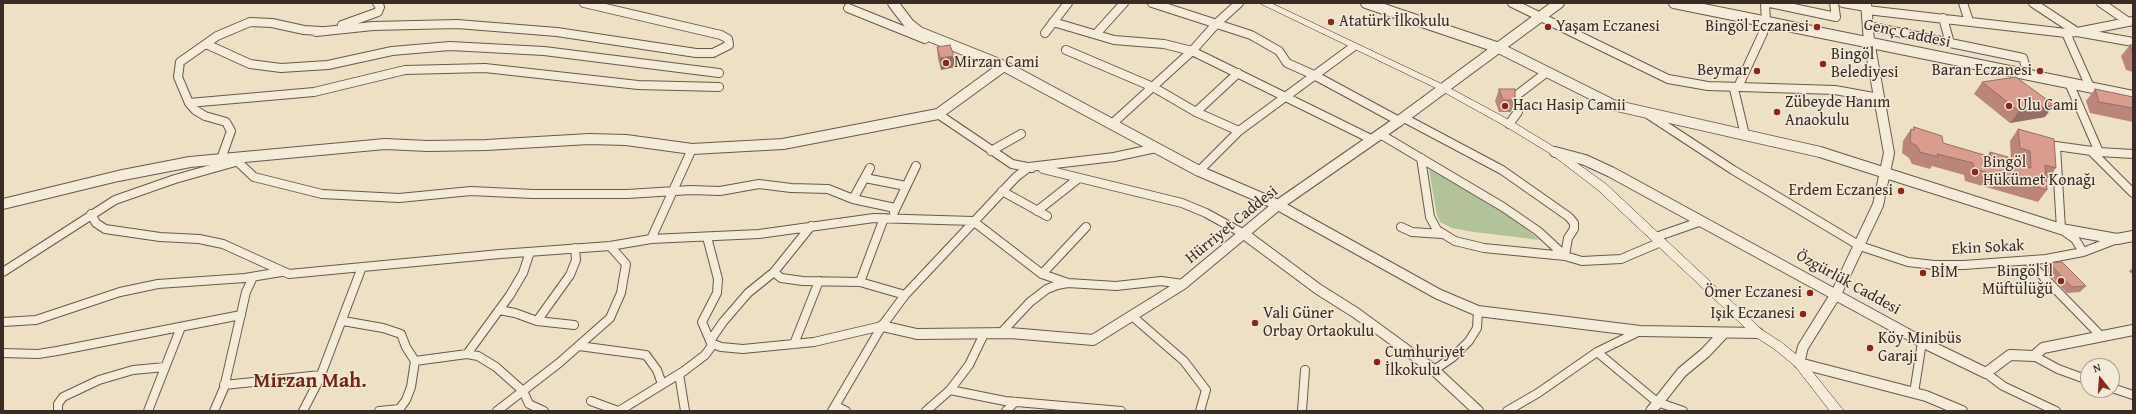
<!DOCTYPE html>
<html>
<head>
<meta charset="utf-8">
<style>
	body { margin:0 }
	#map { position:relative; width:2136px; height:414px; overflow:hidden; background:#eee0c4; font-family:"Gentium Book Plus",serif }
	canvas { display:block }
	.frame { position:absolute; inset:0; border:4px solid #3b2b25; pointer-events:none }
	.north { position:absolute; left:2080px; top:358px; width:40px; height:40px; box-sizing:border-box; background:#f4ebd9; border:1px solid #aa9e91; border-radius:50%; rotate:343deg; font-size:11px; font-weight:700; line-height:16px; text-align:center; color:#3b2b25 }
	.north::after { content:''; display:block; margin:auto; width:14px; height:18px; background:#8f2418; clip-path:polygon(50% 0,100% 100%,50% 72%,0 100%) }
</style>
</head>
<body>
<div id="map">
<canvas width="2136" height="414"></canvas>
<div class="frame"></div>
<div class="north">N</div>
</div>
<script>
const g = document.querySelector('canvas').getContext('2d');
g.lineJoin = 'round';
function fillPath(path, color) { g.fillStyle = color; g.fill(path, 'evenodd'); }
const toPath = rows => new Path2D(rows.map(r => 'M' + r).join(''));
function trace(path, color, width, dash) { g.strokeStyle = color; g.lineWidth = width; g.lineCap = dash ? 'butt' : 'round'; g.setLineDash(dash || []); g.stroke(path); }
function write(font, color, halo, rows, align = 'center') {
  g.font = font + ' "Gentium Book Plus",serif'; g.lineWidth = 3; g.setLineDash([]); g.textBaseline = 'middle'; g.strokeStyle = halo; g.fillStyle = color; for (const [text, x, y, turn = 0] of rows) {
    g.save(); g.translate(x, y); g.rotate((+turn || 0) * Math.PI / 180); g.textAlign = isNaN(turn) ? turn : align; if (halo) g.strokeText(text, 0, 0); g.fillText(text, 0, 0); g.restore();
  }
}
fillPath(toPath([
	[1429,169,1472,190,1503,210,1540,240,1474,232,1452,228,1440,222,1437,216]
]), '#b3c399');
const minor = toPath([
	[1152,3,1251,35,1279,51,1287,63,1314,75,1399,121],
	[1512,3,1668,79,1708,86,1835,90,1879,98],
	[1770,3,1836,17,1834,3],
	[1843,3,1866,7],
	[1963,3,1969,21],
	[2033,3,2077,32,2133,21],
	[2101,3,2127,21],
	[848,8,925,39],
	[1867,10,2066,33,2077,32,2133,42],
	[1943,18,1950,43],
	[1053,22,1114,40,1164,44,1192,51,1371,139],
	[342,25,378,12,380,7,377,3],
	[1868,26,2023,58,2028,74],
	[316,32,373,26,457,24,557,32,696,53,713,53,729,45,728,39,721,35,584,3],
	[1045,33,1068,3],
	[2066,33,2090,87],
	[1096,34,1124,3],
	[206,44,250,64,281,68,328,65,392,51,450,46,544,51,719,73],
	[1066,50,1153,87,1196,112,1239,131],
	[2069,83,2099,152],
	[189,103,314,92,405,70,485,68,638,85,719,87],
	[1196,112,1238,73],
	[938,114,1012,164,1032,168],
	[1649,115,1733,170,1860,246,1908,262,1934,265,1964,265,2046,259,2083,252,2117,239],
	[1404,118,1502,170,1569,217,1574,223,1574,229,1568,238,1565,256],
	[1113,123,1192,51,1217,23,1239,3],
	[1509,124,1518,112,1517,95,1547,72],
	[1380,134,1503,207,1538,231,1565,256],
	[1745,135,1734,89,1738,87,1763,33,1766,22,1765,3],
	[991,151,1021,134],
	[2091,151,2133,193],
	[1421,158,1430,217,1437,230,1455,241,1484,248,1565,256,1582,261,1621,259,1661,242],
	[221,159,231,131,226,122,205,116,195,110,189,103,178,77,180,62,217,36,250,22,272,23,304,30,321,31],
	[237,161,254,177,322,194,399,198,471,191,533,194,627,194,691,190,720,191,759,184,791,188,828,189,853,199,895,208],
	[1043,169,1182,203,1206,213,1244,234],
	[1199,171,1239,131,1353,47],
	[865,178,906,186],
	[1002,191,1047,216],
	[853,199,870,168],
	[1037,211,1079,178],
	[894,212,916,166],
	[91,214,96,223,105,229,160,237,199,239,223,244,289,274,500,254,610,246,651,239,759,234,874,218,973,221,1042,274,1068,283],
	[1401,227,1412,232,1442,234],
	[707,237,718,279,717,293,702,322,711,343,721,347,743,349,814,342,882,326],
	[1656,237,1702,221],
	[651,239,692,149],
	[2083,252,2075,239,2061,229,2056,146,2099,152,2133,154],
	[2028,261,2101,336],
	[3,272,115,200,175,179,239,161],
	[774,272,781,278,803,281,860,282,905,295],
	[1042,274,1086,227],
	[860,282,884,218],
	[499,310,515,313,537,321,574,325],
	[1132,316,1184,361,1206,390,1200,411],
	[343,321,383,328,401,334,406,347,415,361,411,387,406,400,398,411],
	[537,321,570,275,576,260,575,248],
	[3,322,36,320,120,292,158,284,245,278,281,272],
	[1001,333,1030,302,1047,289,1057,285,1068,283,1116,286,1161,281,1183,284],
	[794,344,819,281],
	[579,346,646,355,657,370,662,384],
	[1597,352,1657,402,1683,411],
	[3,353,38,354,57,351,241,315],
	[467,354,510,295,523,273,530,252],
	[2034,356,2058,369,2088,380],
	[415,361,467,354,478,356,496,367,523,391,529,404,544,411],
	[1434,370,1453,357,1469,341,1477,328,1478,311],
	[1986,373,2003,386,2056,411],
	[679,374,685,411],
	[224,385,321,375],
	[2112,388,2133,395],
	[950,390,1005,401,1121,411],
	[1914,393,1922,342],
	[591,401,618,411],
	[836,406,846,411],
	[58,411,58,404,63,397,99,380,133,370,165,367],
	[148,411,181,327],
	[214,411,224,388,246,292,253,277],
	[303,411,319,380,362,267],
	[379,411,400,409],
	[497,411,559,363,610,318,621,293,626,264,610,246],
	[619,411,684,371,705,355,711,347,712,338,723,322,748,293,774,272,811,226],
	[832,411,882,326,905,295,1016,177,1029,167,1114,157,1156,148],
	[926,411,950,390,969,365,984,334],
	[1006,411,1015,402],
	[1302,411,1305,370],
	[1507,411,1538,393,1597,352,1640,331]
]);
const tertiary = toPath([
	[893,3,909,24,919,32,1004,66,1199,171,1278,205,1438,294,1478,311,1640,331,1758,333],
	[1366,3,1499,48,1613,105,1820,152,2061,229,2117,239,2133,236],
	[1674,3,2133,96],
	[1866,3,1869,41,1889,153,1878,205,1836,294,1803,347,1799,363,1926,396,1962,411],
	[1555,152,1585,160,1611,172,1922,342,1986,373,2010,355,2034,356,2043,348,2133,330],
	[3,204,118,176,190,162,385,144,428,146,486,145,589,139,626,140,692,149,783,144,938,114,1004,66],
	[1244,234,1318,289,1356,313,1434,370,1478,411],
	[882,326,917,334,1010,333,1093,340,1183,284,1278,205,1399,121,1559,3],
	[1651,411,1682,372,1705,353,1724,333]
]);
const secondary = toPath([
	[1259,3,1271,3,1446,86,1513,122,1559,150,1606,184,1762,330,1781,342,1803,360,1844,411,1830,411,1795,366,1773,348,1754,336,1598,190,1551,154,1505,126,1440,90,1259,3]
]);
trace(minor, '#68584d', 10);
trace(tertiary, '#68584d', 12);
trace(secondary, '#3b2b25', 1);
trace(minor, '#f4ebd9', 8);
trace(tertiary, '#f4ebd9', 10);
fillPath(secondary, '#f4ebd9');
fillPath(toPath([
	[2130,45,2133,45,2133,72,2126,70,2121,56],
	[937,47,954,56,955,67,941,70,938,59],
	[1982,82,2045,117,2010,123,1974,94],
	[1499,89,1515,100,1511,112,1499,112,1495,101],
	[2095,89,2133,97,2133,122,2090,113,2086,101],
	[1914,127,1943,143,1987,156,1990,152,2009,162,2021,165,2021,163,2011,160,2010,141,2018,129,2056,168,2046,180,2047,190,2038,202,1965,181,1964,175,1932,166,1930,169,1912,164,1909,158,1902,153,1903,141,1911,129,1913,130],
	[2049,263,2086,286,2080,292,2067,293,2044,269],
	[2133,268,2133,275,2129,271]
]), '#bb8679');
fillPath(toPath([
	[954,56,955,67,941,70,940,58],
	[2054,105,2045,117,2010,123,2019,111]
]), '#986d63');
const building = toPath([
	[950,45,954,56,940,58,937,47,950,45],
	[2130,45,2133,45,2133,52,2130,45],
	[2016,77,2054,105,2019,111,1982,82,2016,77],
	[1499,89,1515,89,1515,100,1503,100,1499,89],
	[2095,89,2133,97,2133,108,2099,102,2095,89],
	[1914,127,1942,136,1943,143,1991,157,1990,152,2008,157,2009,162,2031,168,2030,151,2020,148,2018,129,2054,139,2056,168,2045,165,2047,190,1974,169,1973,163,1937,154,1938,157,1920,152,1917,146,1910,142,1911,129,1914,130,1914,127],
	[2062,262,2086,286,2072,287,2049,263,2062,262]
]);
fillPath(building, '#d99c8d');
trace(building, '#986d63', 1);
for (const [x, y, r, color] of [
	[1331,22,4,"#8f2418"],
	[1548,27,4,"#8f2418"],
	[1817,27,4,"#8f2418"],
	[946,63,4,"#8f2418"],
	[1823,64,4,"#8f2418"],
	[1757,71,4,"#8f2418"],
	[2040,71,4,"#8f2418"],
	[1505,106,4,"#8f2418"],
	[2009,106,4,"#8f2418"],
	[1777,112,4,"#8f2418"],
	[1975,172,4,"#8f2418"],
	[1901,191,4,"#8f2418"],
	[1923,273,4,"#8f2418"],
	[2061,281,4,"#8f2418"],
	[1810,293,4,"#8f2418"],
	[1803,314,4,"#8f2418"],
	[1255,323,4,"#8f2418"],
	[1870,348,4,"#8f2418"],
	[1377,362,4,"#8f2418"]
]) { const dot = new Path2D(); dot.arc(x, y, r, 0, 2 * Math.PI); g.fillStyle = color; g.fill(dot); trace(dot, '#f4ebd9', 1.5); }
write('16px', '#3b2b25', '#f4ebd9', [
	["Atatürk İlkokulu",1339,22],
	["Yaşam Eczanesi",1556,27],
	["Bingöl Eczanesi",1809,27,"right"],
	["Bingöl",1831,55],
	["Belediyesi",1831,73],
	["Mirzan Cami",954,63],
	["Beymar",1749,71,"right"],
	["Baran Eczanesi",2032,71,"right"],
	["Zübeyde Hanım",1785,103],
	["Anaokulu",1785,121],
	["Hacı Hasip Camii",1513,106],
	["Ulu Cami",2017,106],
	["Bingöl",1983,163],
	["Hükümet Konağı",1983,181],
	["Erdem Eczanesi",1893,191,"right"],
	["Bingöl İl",2053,272,"right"],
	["Müftülüğü",2053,290,"right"],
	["BİM",1931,273],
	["Ömer Eczanesi",1802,293,"right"],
	["Vali Güner",1263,314],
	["Orbay Ortaokulu",1263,332],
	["Işık Eczanesi",1795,314,"right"],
	["Köy Minibüs",1878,339],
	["Garajı",1878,357],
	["Cumhuriyet",1385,353],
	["İlkokulu",1385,371]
], 'left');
write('16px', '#3b2b25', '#f4ebd9', [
	["Genç Caddesi",1907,34,12],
	["Hürriyet Caddesi",1232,225,-39],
	["Ekin Sokak",1988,248,-3],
	["Özgürlük Caddesi",1848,283,29]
]);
write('bold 20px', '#7a1f14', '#f4ebd9', [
	["Mirzan Mah.",310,382]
]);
</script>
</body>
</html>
